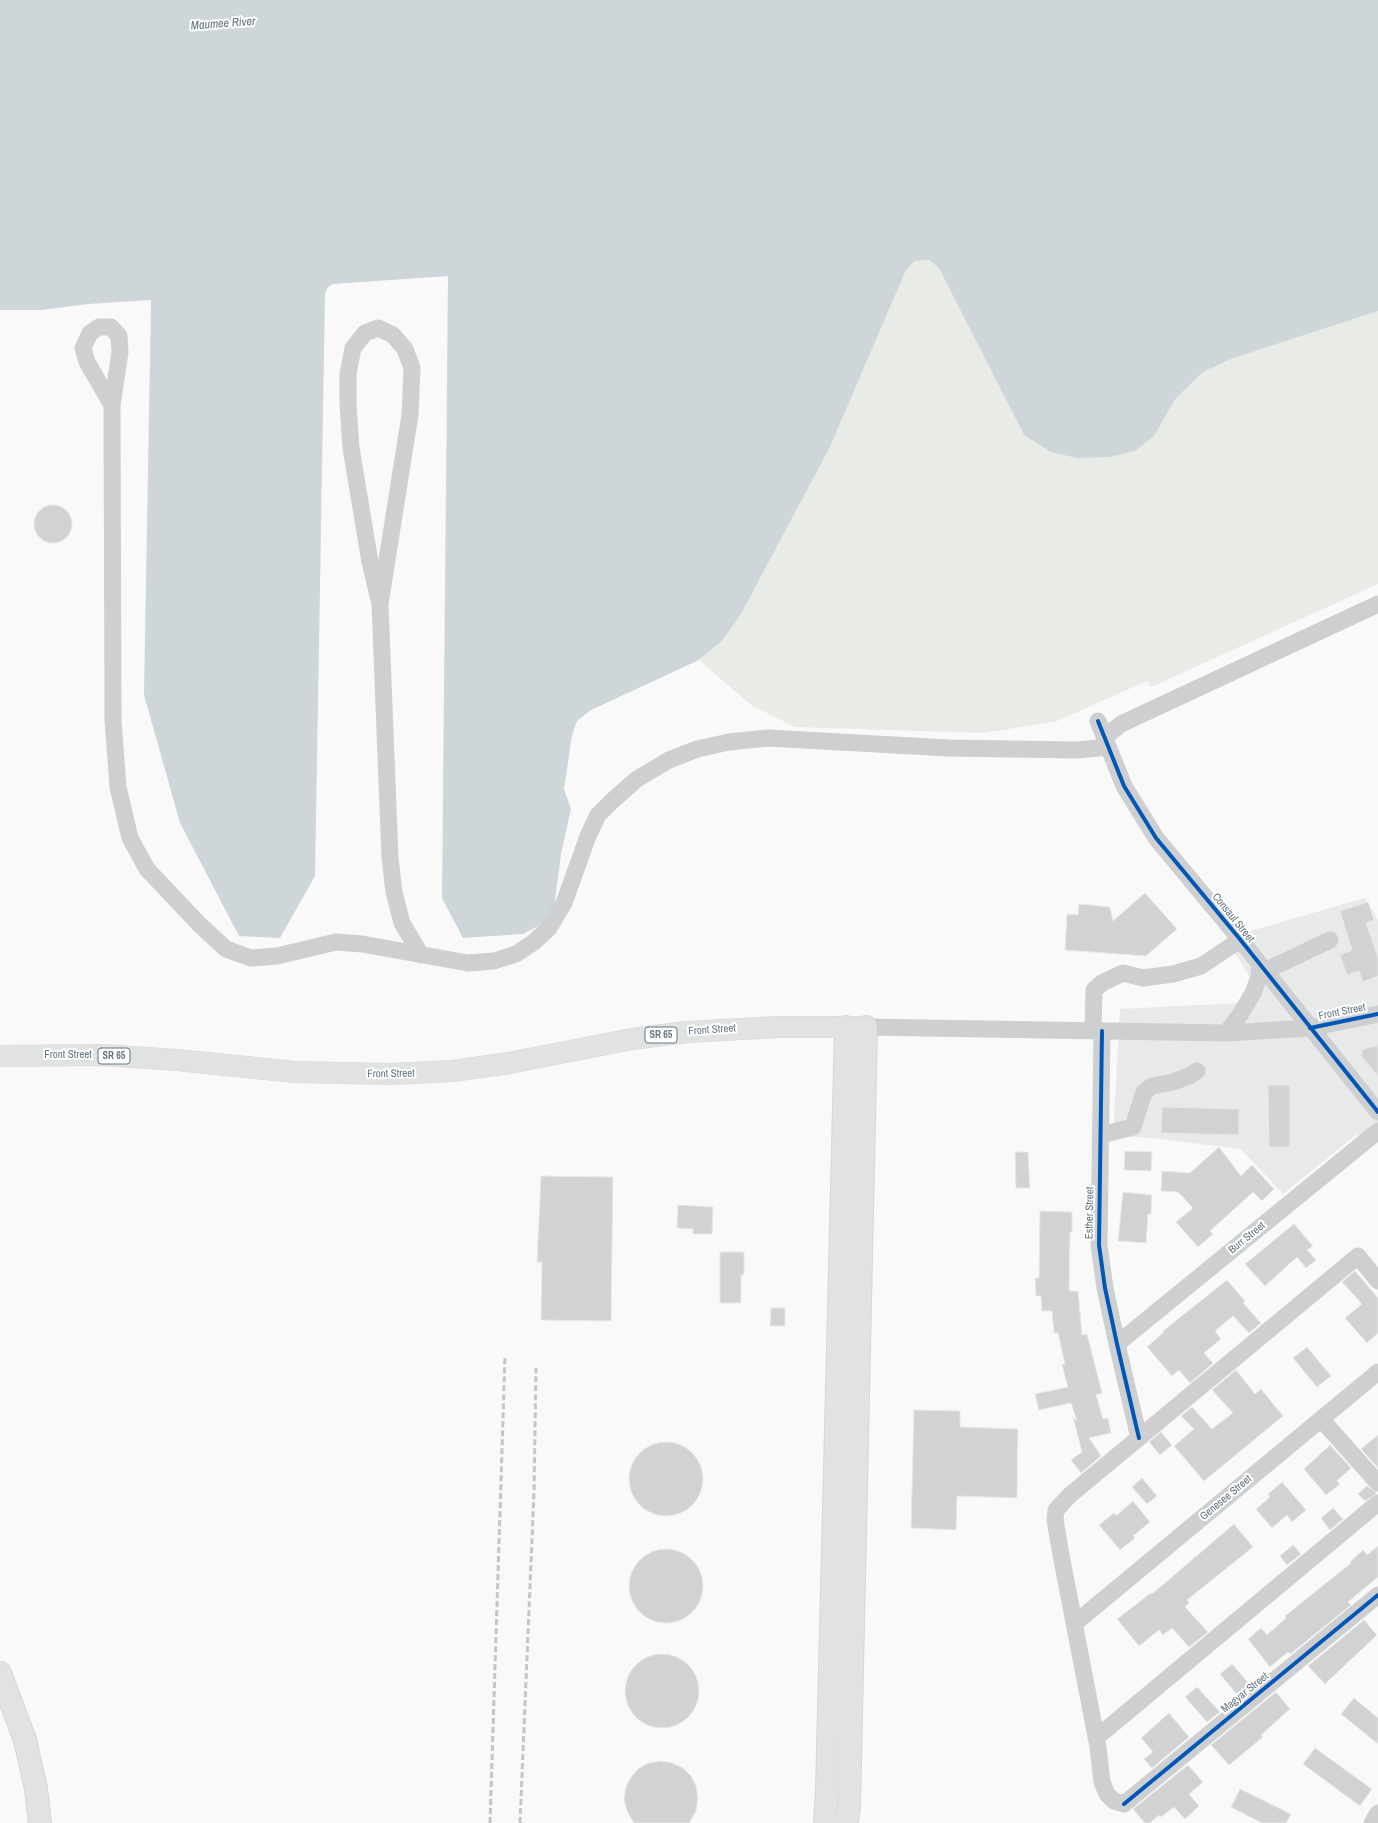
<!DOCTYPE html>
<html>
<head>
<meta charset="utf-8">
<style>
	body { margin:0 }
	canvas { display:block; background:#f9f9f9 }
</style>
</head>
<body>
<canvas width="1378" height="1823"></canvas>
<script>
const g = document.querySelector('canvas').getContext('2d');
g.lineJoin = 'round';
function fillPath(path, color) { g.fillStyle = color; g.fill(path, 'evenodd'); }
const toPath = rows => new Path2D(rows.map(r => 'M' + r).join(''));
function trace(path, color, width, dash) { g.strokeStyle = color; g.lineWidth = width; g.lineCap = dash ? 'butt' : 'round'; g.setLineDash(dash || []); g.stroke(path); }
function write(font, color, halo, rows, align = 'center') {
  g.font = font + ' "Archivo Narrow",sans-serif'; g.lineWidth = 4; g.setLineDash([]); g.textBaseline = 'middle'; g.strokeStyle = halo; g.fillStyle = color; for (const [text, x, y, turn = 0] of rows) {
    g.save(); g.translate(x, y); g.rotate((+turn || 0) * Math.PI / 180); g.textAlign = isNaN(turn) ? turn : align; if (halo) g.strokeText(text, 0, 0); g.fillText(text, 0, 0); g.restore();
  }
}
fillPath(toPath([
	[1365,898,1378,920,1378,1133,1356,1135,1283,1194,1241,1149,1143,1137,1113,1136,1120,1009,1241,1003,1252,981,1226,938]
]), '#e8e9e9');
fillPath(toPath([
	[929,260,939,267,1024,435,1154,436,1176,398,1203,372,1231,359,1378,311,1378,584,1151,687,1147,681,1057,721,984,733,795,727,751,705,699,660,722,641,741,614,830,447,906,270,915,261]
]), '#e8ebe6');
fillPath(toPath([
	[0,0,1378,0,1378,311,1231,359,1203,372,1176,398,1154,436,1135,451,1109,457,1077,458,1051,452,1024,435,939,268,929,260,915,261,906,270,830,447,741,614,722,641,699,660,591,710,577,721,572,735,564,789,571,809,561,854,554,908,544,923,523,934,463,938,442,898,448,276,333,284,328,287,325,294,315,876,280,938,239,936,180,823,144,695,151,300,88,304,42,310,0,310]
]), '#ced6d9');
const building = toPath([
	'34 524a19 19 0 1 1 38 0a19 19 0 1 1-38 0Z',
	[1145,893,1177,929,1146,956,1065,950,1067,914,1078,915,1079,904,1110,907,1113,921,1145,893],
	[1368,902,1374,920,1366,923,1378,957,1378,976,1363,982,1359,971,1347,975,1340,955,1352,950,1340,911,1368,902],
	[1378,1045,1378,1076,1361,1056,1363,1049,1378,1045],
	[1268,1085,1290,1085,1290,1147,1269,1147,1268,1085],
	[1162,1107,1239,1109,1239,1135,1161,1133,1162,1107],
	[1219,1147,1241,1176,1252,1165,1274,1189,1262,1201,1253,1192,1210,1231,1213,1234,1198,1247,1176,1222,1193,1208,1178,1192,1161,1191,1162,1171,1190,1173,1219,1147],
	[1125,1151,1152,1152,1151,1171,1124,1170,1125,1151],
	[1015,1152,1028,1152,1030,1188,1016,1188,1015,1152],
	[541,1176,613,1177,611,1321,541,1320,542,1262,537,1262,541,1176],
	[1123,1192,1152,1195,1151,1214,1148,1214,1146,1243,1118,1241,1123,1192],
	[678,1205,713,1207,712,1234,693,1234,693,1229,677,1228,678,1205],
	[1040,1211,1072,1212,1072,1232,1070,1232,1069,1291,1078,1291,1082,1335,1087,1334,1102,1393,1096,1395,1103,1419,1108,1418,1111,1433,1089,1438,1101,1456,1081,1473,1071,1460,1082,1452,1073,1417,1077,1421,1071,1403,1039,1410,1035,1394,1068,1387,1062,1365,1065,1364,1058,1333,1054,1333,1052,1311,1042,1311,1041,1296,1036,1296,1035,1278,1039,1278,1040,1211],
	[1294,1224,1313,1246,1307,1250,1316,1260,1306,1268,1297,1257,1265,1286,1245,1264,1294,1224],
	[720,1252,744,1252,744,1275,741,1275,741,1303,720,1303,720,1252],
	[1355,1271,1378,1298,1378,1333,1367,1343,1345,1318,1362,1304,1342,1282,1355,1271],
	[1227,1280,1245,1301,1243,1303,1261,1323,1249,1333,1233,1316,1215,1331,1221,1339,1204,1353,1213,1363,1190,1383,1179,1370,1172,1376,1147,1347,1164,1332,1163,1331,1227,1280],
	[771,1308,785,1308,785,1326,770,1326,771,1308],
	[1307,1347,1331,1376,1317,1387,1293,1358,1307,1347],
	[1236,1370,1255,1394,1261,1389,1283,1416,1204,1481,1174,1446,1194,1429,1181,1416,1192,1407,1212,1429,1233,1413,1212,1390,1236,1370],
	[914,1410,960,1411,960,1427,1018,1429,1017,1498,957,1496,956,1530,911,1528,914,1410],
	[1161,1432,1172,1445,1160,1455,1149,1442,1161,1432],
	[1378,1435,1378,1468,1361,1449,1378,1435],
	'629 1479a37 37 0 1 1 74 0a37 37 0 1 1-74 0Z',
	[1330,1445,1351,1468,1337,1481,1340,1484,1326,1495,1304,1469,1330,1445],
	[1142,1478,1157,1496,1147,1504,1132,1487,1142,1478],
	[1282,1482,1306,1510,1292,1522,1287,1515,1272,1528,1256,1509,1270,1497,1268,1494,1282,1482],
	[1367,1486,1377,1493,1365,1501,1358,1494,1367,1486],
	[1133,1501,1150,1522,1133,1536,1135,1538,1120,1550,1099,1525,1114,1513,1116,1516,1133,1501],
	[1333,1508,1343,1519,1330,1530,1321,1518,1333,1508],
	[1234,1524,1253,1547,1187,1600,1189,1603,1185,1607,1208,1632,1189,1647,1172,1628,1163,1635,1159,1630,1139,1646,1117,1619,1151,1593,1152,1594,1234,1524],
	[1293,1545,1301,1554,1287,1565,1280,1556,1293,1545],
	[1378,1546,1378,1577,1348,1602,1351,1605,1294,1651,1290,1654,1288,1652,1270,1667,1248,1639,1261,1628,1267,1635,1286,1618,1285,1616,1351,1563,1350,1562,1363,1550,1367,1555,1378,1546],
	'629 1586a37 37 0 1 1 74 0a37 37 0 1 1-74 0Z',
	[1364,1620,1377,1635,1325,1684,1308,1666,1364,1620],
	'625 1691a37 37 0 1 1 74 0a37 37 0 1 1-74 0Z',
	[1232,1664,1251,1686,1239,1697,1220,1674,1232,1664],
	[1197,1687,1220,1712,1207,1722,1185,1697,1197,1687],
	[1276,1692,1290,1709,1261,1735,1263,1737,1229,1765,1211,1745,1276,1692],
	[1354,1698,1378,1718,1378,1744,1341,1714,1354,1698],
	[1169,1713,1189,1737,1152,1768,1144,1759,1153,1752,1141,1738,1169,1713],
	[1315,1748,1372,1789,1360,1806,1303,1764,1315,1748],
	[661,1761,672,1763,683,1768,691,1776,696,1786,698,1798,696,1811,689,1823,634,1823,627,1811,624,1799,626,1787,631,1777,639,1768,649,1763,661,1761],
	[1188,1765,1203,1782,1189,1794,1199,1806,1185,1819,1174,1807,1161,1817,1159,1815,1150,1823,1145,1823,1133,1809,1188,1765],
	[1240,1789,1291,1814,1286,1823,1262,1823,1231,1807,1240,1789]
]);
fillPath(building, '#d0d2d3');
trace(building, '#e8e8e8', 1);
const major = toPath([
	[0,1056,102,1055,177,1060,295,1072,391,1074,453,1071,509,1063,632,1039,687,1032,778,1027,863,1027]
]);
const highway = toPath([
	[0,1673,25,1740,36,1789,40,1823],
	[825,1823,827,1790,846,1027],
	[847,1823,849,1806,866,1027]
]);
trace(major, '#d5d6d7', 22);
trace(highway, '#d5d6d6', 24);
trace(toPath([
	[112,405,87,362,83,348,90,333,99,327,111,327,119,336,120,352,112,405,113,720,118,787,130,838,147,869,199,924,226,949,251,958,277,956,336,942,362,944,468,963,494,961,516,954,534,942,549,928,564,903,588,836,598,815,612,801,637,779,669,760,697,749,729,742,768,738,949,748,1077,750,1108,747],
	[380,604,370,562,351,448,348,404,348,374,353,348,365,333,378,328,393,335,405,349,412,368,410,415,380,604,390,858,394,892,402,923,421,955],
	[1098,721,1124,786,1156,838,1239,938,1378,1112],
	[1104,738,1121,724,1378,604],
	[1265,971,1330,940],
	[866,1027,1226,1033,1310,1028,1378,1014],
	[1093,1031,1094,990,1102,983,1123,973,1143,978,1173,974,1201,966,1240,940],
	[1102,1031,1099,1245,1105,1288,1117,1344,1139,1438],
	[1226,1033,1240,1015,1253,993,1259,977,1260,965],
	[1101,1135,1133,1127,1144,1092,1152,1086,1173,1082,1189,1076,1197,1071],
	[1378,1281,1358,1256,1070,1495,1056,1510,1055,1520,1061,1555,1098,1747,1102,1782,1107,1794,1114,1801,1124,1804,1378,1595],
	[1117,1344,1378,1131],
	[1321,1419,1378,1483],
	[1074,1624,1378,1372],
	[1096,1738,1378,1503],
	[1372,1823,1378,1813]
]), '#cecfd0', 17);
trace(major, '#e1e2e2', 21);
trace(highway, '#e1e2e2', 22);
trace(toPath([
	[490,1823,505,1356],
	[520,1823,534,1492,536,1368]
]), '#c3c5c6', 3, [6, 3]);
trace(toPath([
	[1098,721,1124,786,1156,838,1239,938,1378,1112],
	[1310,1028,1378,1014],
	[1102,1031,1099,1245,1105,1288,1117,1344,1139,1438],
	[1124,1804,1378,1595]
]), '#0057b8', 4);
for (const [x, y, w] of [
	[661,1035,32],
	[114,1056,32]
]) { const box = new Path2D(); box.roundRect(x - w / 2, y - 8, w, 16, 3); g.fillStyle = '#fff'; g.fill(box); trace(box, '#657683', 1); }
write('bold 10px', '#657683', null, [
	["SR 65",661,1035],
	["SR 65",114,1056]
]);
write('11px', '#657683', '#fff', [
	["Consaul Street",1233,918,51],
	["Front Street",1342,1012,-11],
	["Front Street",712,1030,-4],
	["Front Street",68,1055],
	["Front Street",391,1074,-1],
	["Esther Street",1090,1213,-89],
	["Burr Street",1247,1238,-39],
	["Genesee Street",1226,1498,-40],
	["Magyar Street",1245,1693,-39]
]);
write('italic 12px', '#60757c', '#fff', [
	["Maumee River",223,24,-4]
]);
</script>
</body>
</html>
